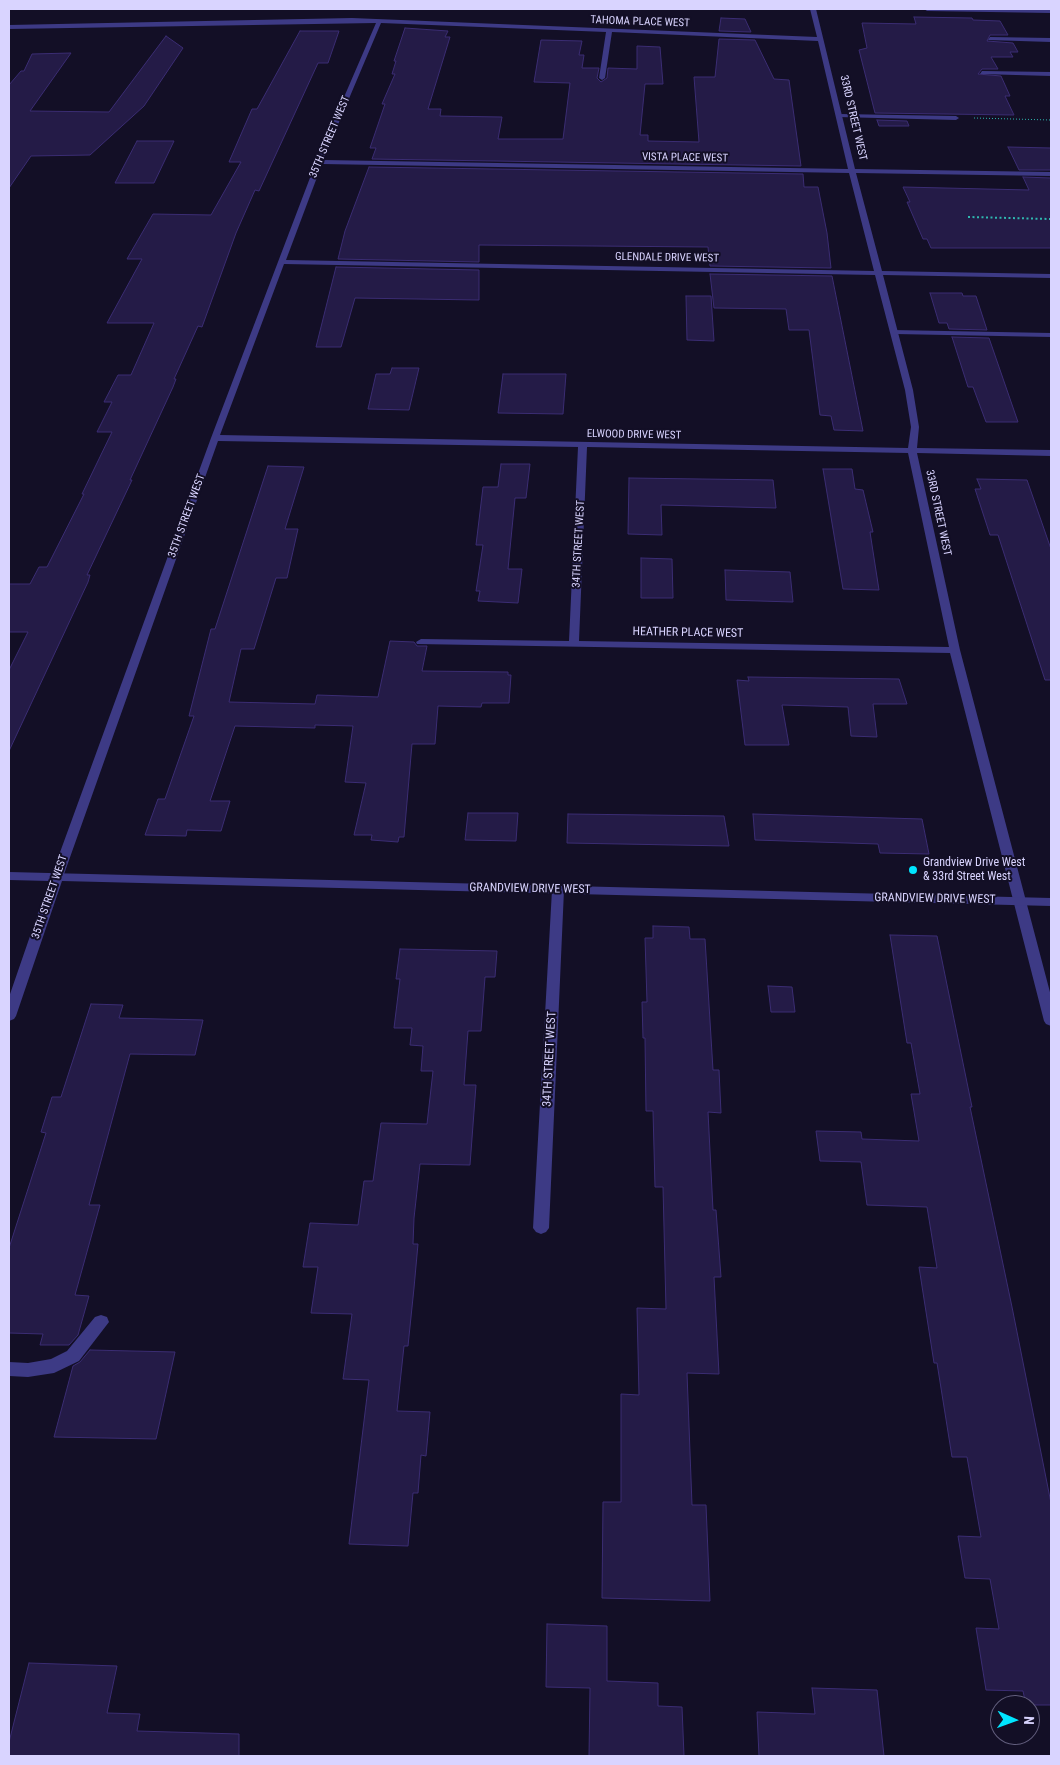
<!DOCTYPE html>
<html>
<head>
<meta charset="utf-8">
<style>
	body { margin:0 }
	#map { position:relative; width:1060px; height:1765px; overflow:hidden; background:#130f26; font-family:"Roboto Condensed",sans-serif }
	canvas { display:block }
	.frame { position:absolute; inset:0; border:10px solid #d9d4ff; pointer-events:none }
	.north { position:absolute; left:990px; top:1695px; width:50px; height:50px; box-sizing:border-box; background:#130f26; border:1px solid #625e7d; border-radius:50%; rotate:92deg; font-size:14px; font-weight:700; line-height:20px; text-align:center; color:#d9d4ff }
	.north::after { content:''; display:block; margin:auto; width:18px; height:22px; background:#00e5ff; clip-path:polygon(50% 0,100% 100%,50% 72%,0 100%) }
</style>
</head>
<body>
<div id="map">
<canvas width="1060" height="1765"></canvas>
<div class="frame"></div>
<div class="north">N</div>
</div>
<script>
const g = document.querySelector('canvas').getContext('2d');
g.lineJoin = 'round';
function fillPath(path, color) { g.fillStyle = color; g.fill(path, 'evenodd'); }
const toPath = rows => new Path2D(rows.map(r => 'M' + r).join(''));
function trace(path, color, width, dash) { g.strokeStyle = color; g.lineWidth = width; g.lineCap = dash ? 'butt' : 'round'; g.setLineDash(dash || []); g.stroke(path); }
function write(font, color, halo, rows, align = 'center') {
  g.font = font + ' "Roboto Condensed",sans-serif'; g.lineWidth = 4; g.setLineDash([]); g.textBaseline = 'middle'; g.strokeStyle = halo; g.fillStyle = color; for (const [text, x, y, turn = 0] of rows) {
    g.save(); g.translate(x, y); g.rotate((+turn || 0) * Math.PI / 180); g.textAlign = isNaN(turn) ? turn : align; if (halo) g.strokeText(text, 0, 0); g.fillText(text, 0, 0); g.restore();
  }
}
const building = toPath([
	[914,17,972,18,973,20,1000,21,1008,35,990,35,987,41,1013,43,1018,52,1010,52,1013,57,991,57,998,69,982,69,978,74,1001,76,1010,96,1005,96,1014,115,875,113,859,50,867,48,862,23,916,24,914,17],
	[721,18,745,19,751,32,719,31,721,18],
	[405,28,448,31,445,37,450,37,428,109,441,109,440,116,502,117,498,139,563,139,570,83,534,82,541,40,582,41,579,55,584,55,582,68,599,68,597,78,601,82,607,78,608,68,637,69,637,46,660,47,663,84,645,84,640,135,648,135,648,141,699,142,694,77,715,77,719,39,755,40,774,79,789,80,801,166,372,159,376,148,370,148,385,104,382,104,395,74,392,74,396,61,394,61,405,28],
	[300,31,339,31,328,63,318,63,259,191,255,190,236,233,202,327,198,326,174,379,176,379,173,387,130,480,132,480,87,575,90,575,88,582,9,751,9,670,28,632,9,632,9,584,30,584,39,567,47,567,84,494,82,494,112,432,97,432,112,402,104,402,118,375,131,375,154,323,107,323,142,259,127,259,153,214,211,215,241,162,229,162,252,109,257,109,300,31],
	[166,36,183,48,144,106,90,155,31,156,9,188,9,85,21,71,24,71,32,54,71,53,30,111,109,112,166,36],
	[877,120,907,121,909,126,879,126,877,120],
	[137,141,174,141,154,183,115,183,137,141],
	[1008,147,1051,148,1051,170,1019,170,1008,147],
	[369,167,803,174,804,187,818,187,827,233,831,268,710,266,708,247,479,245,479,262,338,259,345,231,369,167],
	[1023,177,1051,178,1051,248,931,248,927,239,923,239,907,202,910,202,903,187,1029,190,1023,177],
	[336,267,479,270,479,300,355,298,341,347,316,347,336,267],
	[710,274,832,276,863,431,834,430,831,416,820,415,809,330,789,330,786,309,714,308,710,274],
	[930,293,962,293,963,296,976,296,987,330,949,329,947,323,939,323,930,293],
	[686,296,711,296,714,341,687,340,686,296],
	[952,337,989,338,1018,422,986,422,973,387,968,387,952,337],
	[392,368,419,368,409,410,368,409,376,374,390,374,392,368],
	[503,374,566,374,563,414,498,413,503,374],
	[501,464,530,464,526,498,515,498,508,569,522,569,518,603,478,601,480,591,476,591,483,545,476,545,483,487,498,487,501,464],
	[268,466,304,467,285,529,298,529,287,578,276,578,254,649,241,649,229,702,315,704,317,695,378,697,390,641,414,642,417,646,427,646,422,671,508,672,508,675,511,675,509,703,482,703,481,707,438,706,435,744,412,744,404,837,399,837,398,842,371,840,372,835,354,835,366,783,345,782,353,726,315,725,315,728,235,726,210,801,230,801,221,831,187,830,186,836,145,835,158,799,165,799,194,716,189,716,211,629,215,629,268,466],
	[823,469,852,469,855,489,863,490,873,532,870,532,879,590,843,589,823,469],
	[629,478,773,480,776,508,661,505,662,535,628,534,629,478],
	[977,479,1027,480,1051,549,1051,680,1045,680,998,535,990,535,975,489,981,489,977,479],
	[641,558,672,559,673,598,641,598,641,558],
	[725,570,790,572,793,602,726,600,725,570],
	[748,677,899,679,907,704,873,704,877,737,851,736,848,707,782,705,789,745,745,745,737,680,749,681,748,677],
	[468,813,518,813,516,841,465,840,468,813],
	[568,814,724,816,729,846,567,843,568,814],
	[753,814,922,819,929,854,880,853,878,844,755,840,753,814],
	[653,926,689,927,690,939,705,939,713,1070,719,1070,721,1113,708,1112,713,1210,716,1210,721,1277,714,1277,719,1374,687,1373,692,1505,706,1505,710,1601,602,1598,603,1502,621,1502,621,1394,639,1395,637,1308,666,1309,663,1187,655,1187,653,1111,646,1111,645,1038,643,1038,642,1002,647,1002,645,938,653,938,653,926],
	[890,935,937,936,972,1107,970,1107,1012,1307,1051,1503,1051,1705,1026,1705,1023,1691,986,1690,976,1628,999,1629,990,1579,965,1578,958,1536,981,1537,967,1457,952,1457,937,1363,934,1363,919,1267,937,1268,927,1207,867,1205,861,1162,820,1161,816,1131,861,1132,862,1139,919,1141,911,1094,920,1094,911,1043,907,1043,890,935],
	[400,949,497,951,495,977,485,977,481,1031,468,1031,464,1085,476,1085,470,1165,420,1164,414,1218,413,1244,418,1244,414,1288,408,1346,404,1346,397,1411,430,1412,426,1456,421,1455,418,1493,413,1493,408,1546,349,1544,369,1380,343,1379,352,1314,311,1313,318,1267,303,1267,310,1223,358,1225,364,1181,373,1181,381,1123,427,1124,433,1071,421,1071,423,1046,410,1045,412,1028,394,1028,400,979,396,979,400,949],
	[768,986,792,987,795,1012,771,1012,768,986],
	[91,1004,123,1005,119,1018,203,1020,195,1055,130,1054,89,1205,100,1205,75,1295,89,1296,78,1335,69,1345,40,1345,43,1334,9,1333,9,1248,46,1133,41,1132,52,1097,61,1097,91,1004],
	[90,1350,175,1352,156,1439,54,1437,73,1366,80,1362,90,1350],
	[547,1624,607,1626,607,1681,658,1683,658,1706,682,1707,684,1756,589,1756,590,1688,546,1687,547,1624],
	[29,1663,117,1666,107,1713,140,1714,137,1731,239,1734,239,1756,9,1756,9,1742,29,1663],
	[812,1688,877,1690,884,1756,759,1756,757,1712,815,1714,812,1688]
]);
fillPath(building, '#241b47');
trace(building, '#3b2d73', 1);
trace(toPath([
	[974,118,1051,120]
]), '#2fb8b0', 1, [1, 2]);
trace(toPath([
	[968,217,1051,219]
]), '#2fb8b0', 2, [2, 2.5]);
fillPath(toPath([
	[990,37,1051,38,1051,42,988,40,990,37],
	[840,114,956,116,959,118,956,120,838,117,837,116,840,114],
	[892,330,1051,333,1051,337,895,334,891,332,892,330],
	[101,1315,107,1317,109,1322,79,1361,54,1373,28,1377,9,1376,9,1362,28,1363,51,1359,67,1351,95,1317,101,1315]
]), '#3d3a85');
fillPath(toPath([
	[810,9,816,9,855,169,1051,172,1051,176,856,173,882,271,1051,274,1051,278,883,275,913,390,919,427,917,448,1051,450,1051,456,917,453,960,650,1051,996,1051,1026,1046,1024,1044,1021,950,653,417,644,416,642,421,639,569,641,578,447,218,441,63,877,57,881,53,880,51,877,211,438,316,162,376,23,9,29,9,25,352,18,817,37,810,9],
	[381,23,606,32,599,78,602,80,605,78,612,32,818,41,848,169,323,160,381,23],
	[322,164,849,173,874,271,286,260,322,164],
	[284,264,875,275,905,390,911,427,908,448,220,435,284,264],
	[587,447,908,453,949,647,579,641,587,447],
	[924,9,1051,9,1051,13,927,11,924,9],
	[982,71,1051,72,1051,76,980,74,982,71],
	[558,886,564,890,549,1228,546,1232,541,1234,536,1232,533,1228,552,890,558,886]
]), '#3d3a85');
fillPath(toPath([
	[9,872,1051,898,1051,906,62,881,16,1016,14,1019,9,1021,9,997,49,881,9,880,9,872]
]), '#3d3a85');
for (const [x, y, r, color] of [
	[913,870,5,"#00e5ff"]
]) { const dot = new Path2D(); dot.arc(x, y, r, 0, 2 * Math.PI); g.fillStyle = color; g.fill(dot); trace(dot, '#130f26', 2); }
write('11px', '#d9d4ff', '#130f26', [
	["TAHOMA PLACE WEST",640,22,2],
	["33RD STREET WEST",853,118,77],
	["35TH STREET WEST",330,137,-67],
	["VISTA PLACE WEST",685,158,1],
	["GLENDALE DRIVE WEST",667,258,1],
	["ELWOOD DRIVE WEST",634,435,1],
	["33RD STREET WEST",938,513,78],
	["35TH STREET WEST",187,516,-70],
	["34TH STREET WEST",579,544,-87],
	["35TH STREET WEST",50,897,-71]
]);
write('12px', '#d9d4ff', '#130f26', [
	["HEATHER PLACE WEST",688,633,1],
	["GRANDVIEW DRIVE WEST",530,889,1],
	["GRANDVIEW DRIVE WEST",935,899,1],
	["34TH STREET WEST",550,1059,-87]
]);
write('12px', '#d9d4ff', '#130f26', [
	["Grandview Drive West",923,863],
	["& 33rd Street West",923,877]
], 'left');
</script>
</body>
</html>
